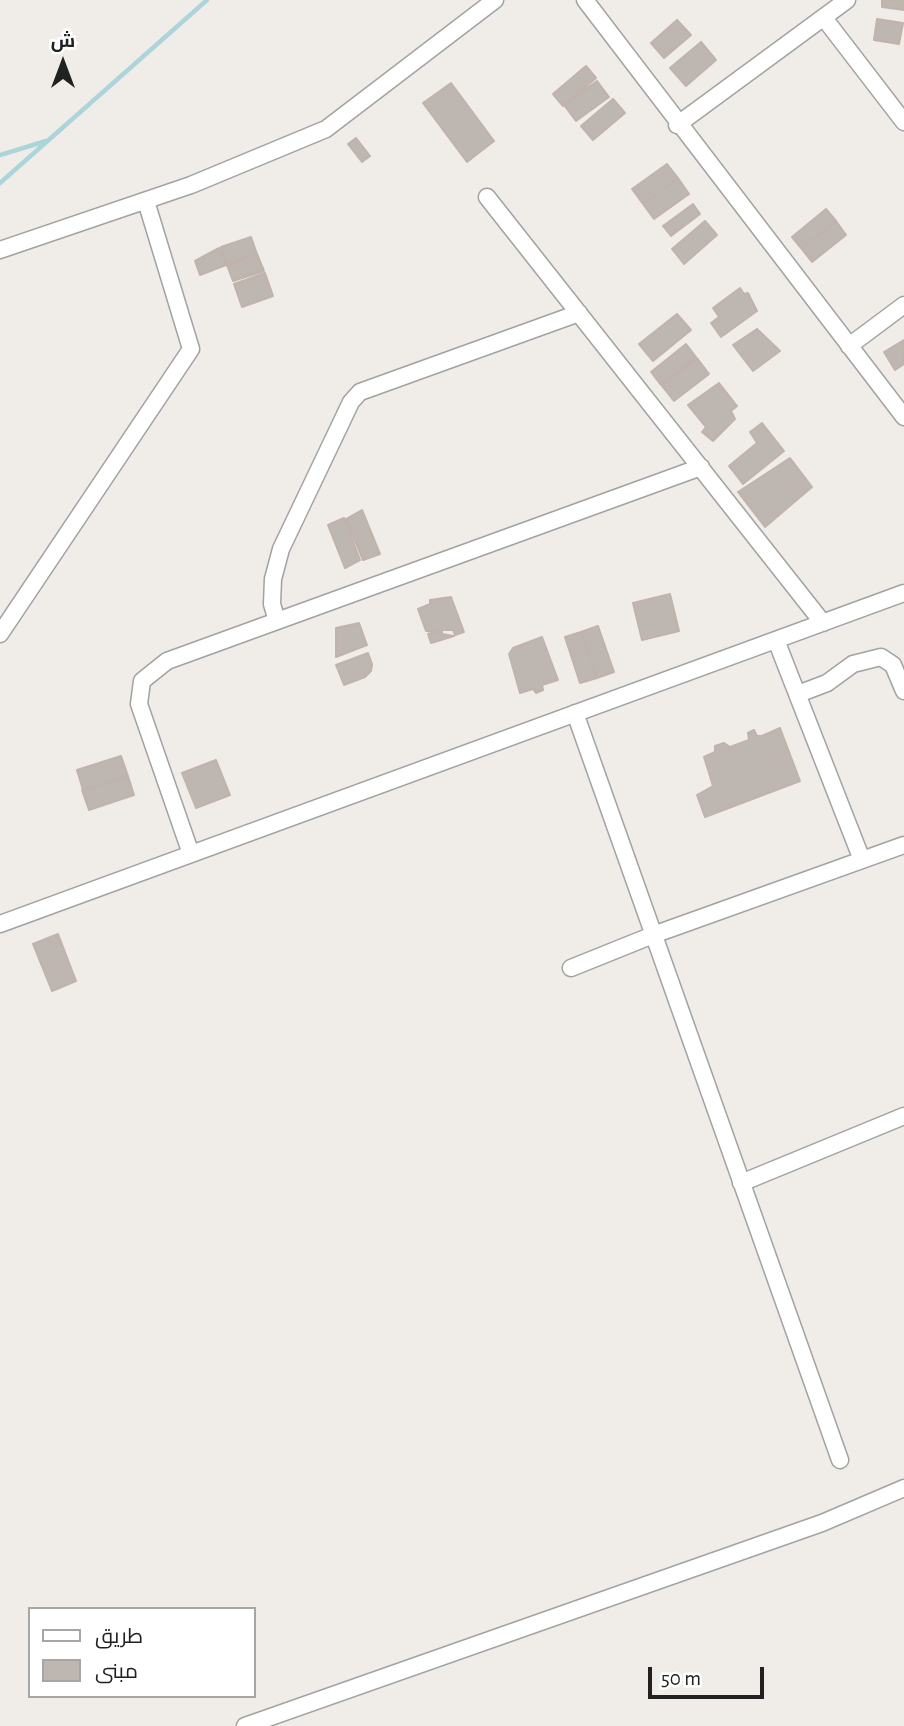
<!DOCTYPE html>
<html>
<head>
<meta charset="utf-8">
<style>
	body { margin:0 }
	#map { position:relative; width:904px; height:1726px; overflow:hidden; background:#f0ede8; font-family:"Alegreya Sans",Cairo,sans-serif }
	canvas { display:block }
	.legend { position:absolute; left:28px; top:1607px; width:228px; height:91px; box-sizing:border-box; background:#fff; border:2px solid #a6a6a6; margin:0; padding:9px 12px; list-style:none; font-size:21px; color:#212121 }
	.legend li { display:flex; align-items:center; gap:14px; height:35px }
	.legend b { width:35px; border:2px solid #a6a6a6 }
	.north { position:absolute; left:28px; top:28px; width:70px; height:70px; -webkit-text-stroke:5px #fff; paint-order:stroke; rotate:0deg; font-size:19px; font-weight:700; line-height:28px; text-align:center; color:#212121 }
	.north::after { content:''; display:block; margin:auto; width:24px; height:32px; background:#212121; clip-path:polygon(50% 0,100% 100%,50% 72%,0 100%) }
	.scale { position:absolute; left:648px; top:1667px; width:116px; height:32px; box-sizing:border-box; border:4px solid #212121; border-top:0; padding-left:9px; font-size:21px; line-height:24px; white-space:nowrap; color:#212121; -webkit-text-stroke:5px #fff; paint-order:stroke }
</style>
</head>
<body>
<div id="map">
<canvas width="904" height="1726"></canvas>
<ul class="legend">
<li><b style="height:9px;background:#fff"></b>طريق</li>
<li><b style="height:19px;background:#beb6b1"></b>مبنى</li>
</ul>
<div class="north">ش</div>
<div class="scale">50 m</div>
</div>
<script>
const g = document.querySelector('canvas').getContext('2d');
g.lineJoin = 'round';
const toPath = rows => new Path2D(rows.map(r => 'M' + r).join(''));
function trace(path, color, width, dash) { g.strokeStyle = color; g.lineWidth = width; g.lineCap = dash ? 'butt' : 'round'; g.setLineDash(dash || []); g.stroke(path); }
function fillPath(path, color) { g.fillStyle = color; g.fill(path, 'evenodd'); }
trace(toPath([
	[0,155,46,141],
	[0,183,207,0]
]), '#abd4db', 4.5);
const building = toPath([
	[882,0,904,0,904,10,882,7,882,0],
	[877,19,903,23,899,44,874,40,877,19],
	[677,20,691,35,664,58,651,43,677,20],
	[701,42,716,60,686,86,670,68,701,42],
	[586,66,596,78,563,106,553,94,586,66],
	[597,81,609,97,576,121,564,105,597,81],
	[451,83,494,141,467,162,423,103,451,83],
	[613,99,625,113,593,140,581,126,613,99],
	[356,138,370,156,362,162,348,144,356,138],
	[667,164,678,178,643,204,632,189,667,164],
	[678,178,689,194,654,219,643,204,678,178],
	[693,204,700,214,671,236,663,226,693,204],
	[826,209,836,221,801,248,792,237,826,209],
	[705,221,717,235,684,264,672,249,705,221],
	[836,221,846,235,812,262,801,248,836,221],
	[251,237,257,254,227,264,221,247,251,237],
	[219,248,226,265,200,275,195,261,219,248],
	[257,254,264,271,233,281,227,265,257,254],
	[265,273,273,296,242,307,234,284,265,273],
	[740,288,744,294,748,293,757,311,721,337,711,323,719,317,713,308,740,288],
	[677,314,691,330,653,361,639,344,677,314],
	[757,329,780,351,753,371,733,345,757,329],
	[904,340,904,364,895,370,884,352,904,340],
	[686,344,696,357,661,385,651,372,686,344],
	[697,358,709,374,674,401,662,386,697,358],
	[719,383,737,406,731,411,735,419,713,441,702,432,706,427,688,405,719,383],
	[762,423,784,451,743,484,729,466,757,443,750,432,762,423],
	[790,458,812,487,765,527,738,492,790,458],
	[362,510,380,554,363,560,346,519,362,510],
	[344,518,360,560,345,568,328,525,344,518],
	[670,594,679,631,642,640,633,603,670,594],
	[451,597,464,632,455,635,453,630,442,630,442,634,454,636,431,643,428,634,439,632,426,631,418,609,430,604,430,600,451,597],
	[359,623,367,645,336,657,336,628,359,623],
	[598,626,614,672,597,678,581,632,598,626],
	[581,632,597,678,580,683,565,637,581,632],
	[542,637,558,680,542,685,543,690,536,693,533,689,520,693,509,654,513,648,542,637],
	[368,653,372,664,371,671,365,677,344,685,336,665,368,653],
	[780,728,800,781,705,817,697,795,713,786,704,757,715,752,715,746,724,743,730,747,749,740,748,733,754,730,757,736,762,736,780,728],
	[121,756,128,776,83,790,77,770,121,756],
	[216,760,230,795,196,808,182,773,216,760],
	[128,776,134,795,89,810,82,790,128,776],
	[58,934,76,981,52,991,33,944,58,934]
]);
fillPath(building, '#beb6b1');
trace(building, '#c1b3ab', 2);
const minor = toPath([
	[585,0,904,417],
	[824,18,904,122],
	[677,125,847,0],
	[487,197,823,623],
	[0,250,191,185,326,129,495,0],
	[849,346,904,305],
	[277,621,272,604,273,579,281,549,351,402,360,392,579,313],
	[0,634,191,349,146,201],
	[776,640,862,860],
	[798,694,827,683,853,664,881,657,893,665,904,691],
	[575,713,840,1460],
	[191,854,139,704,142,681,167,661,701,467],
	[0,924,904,593],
	[571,968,653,935,904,845],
	[741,1183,904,1116],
	[245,1726,822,1523,904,1488]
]);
trace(minor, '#a2a2a2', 19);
trace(minor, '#fff', 16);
</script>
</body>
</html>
